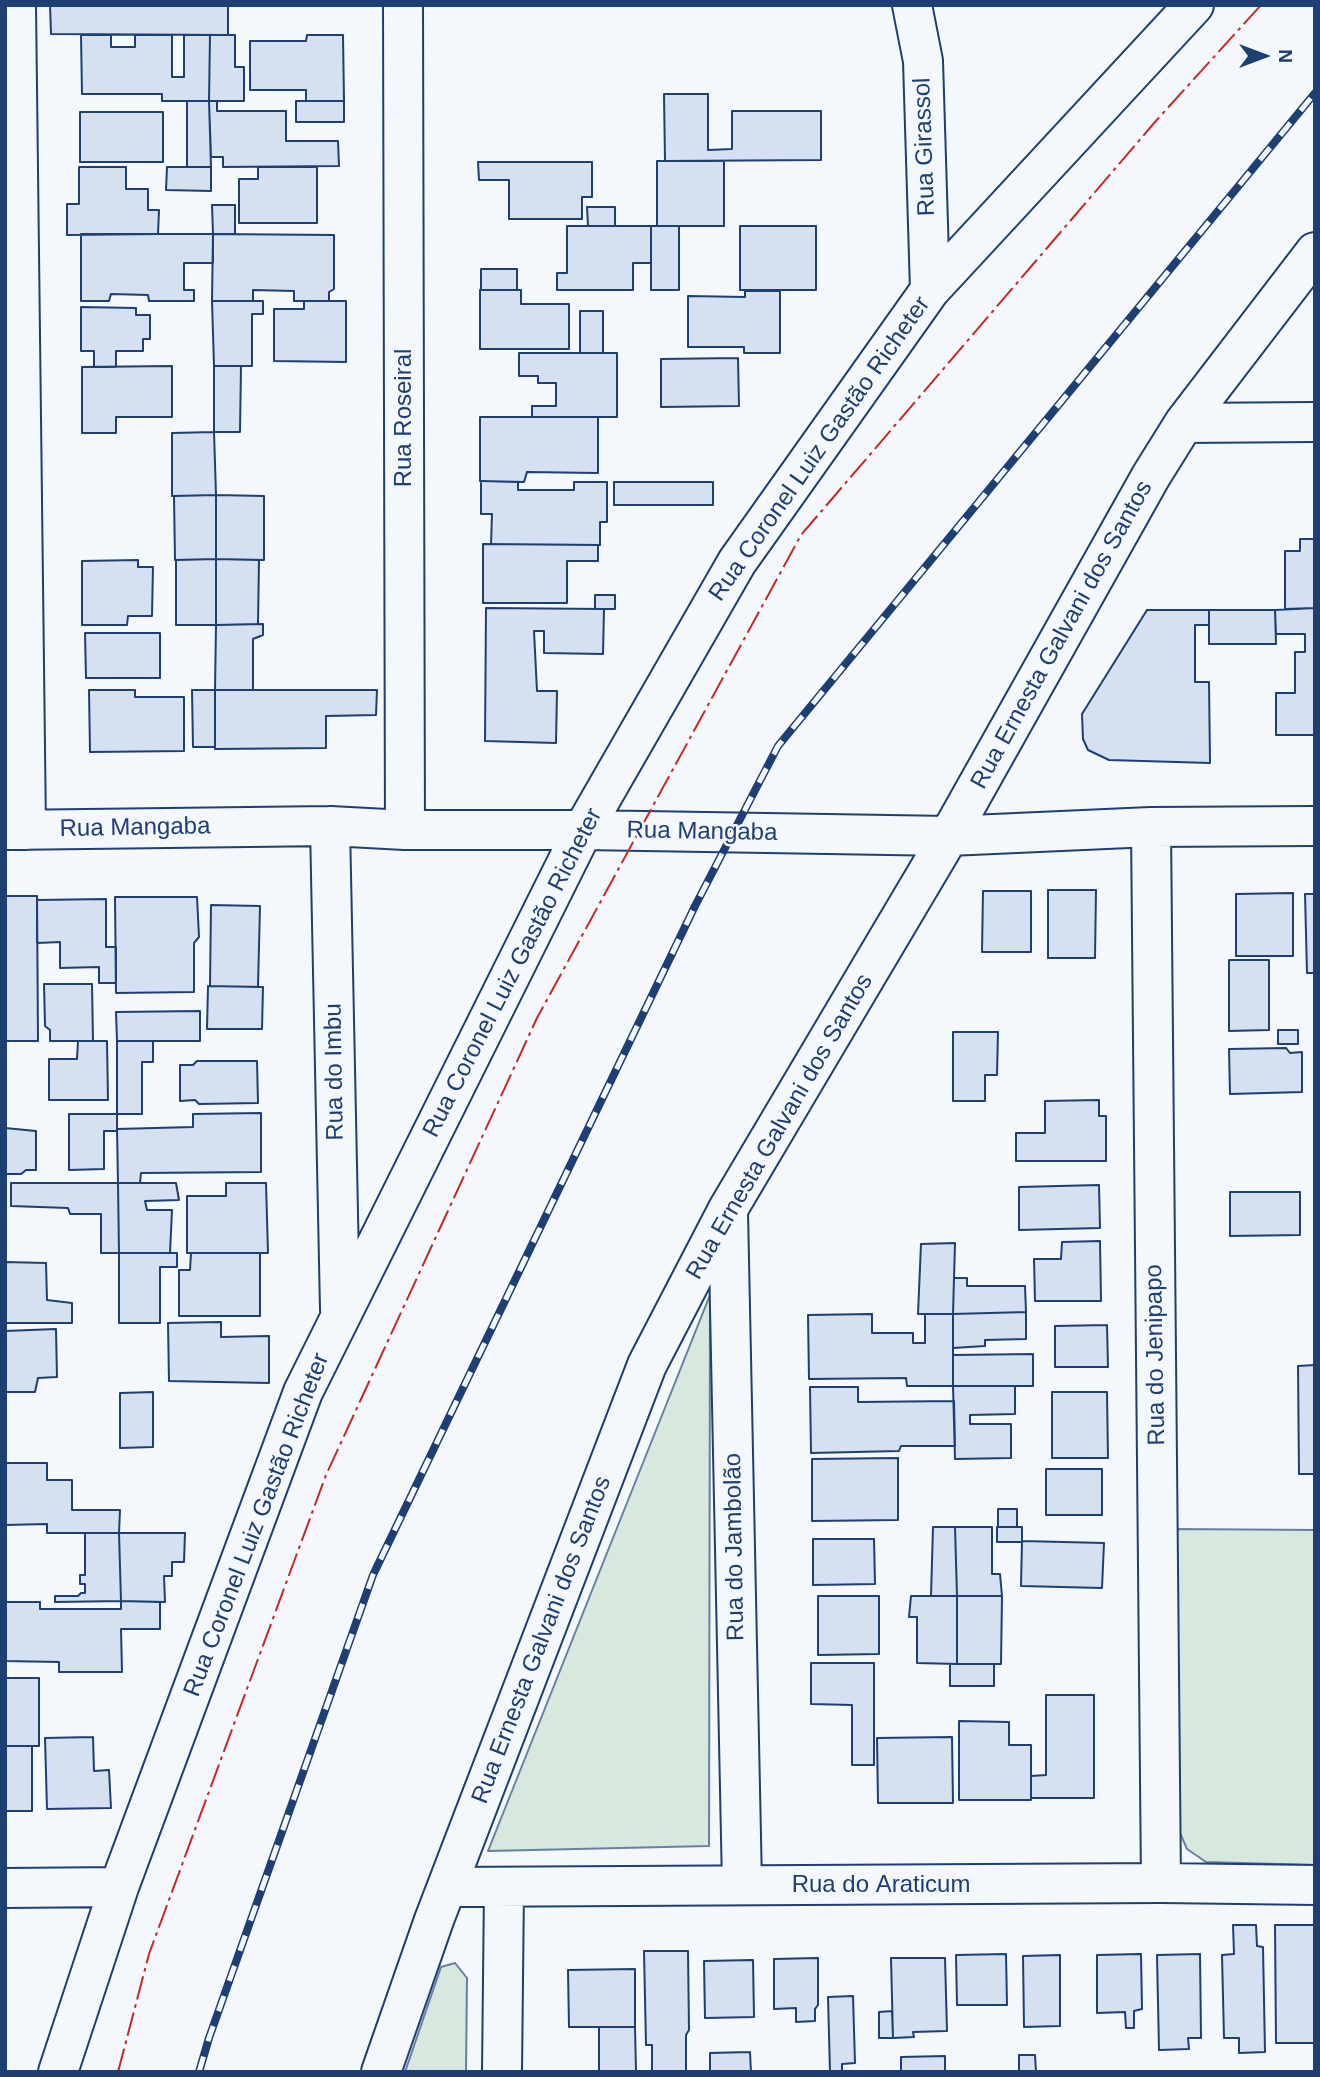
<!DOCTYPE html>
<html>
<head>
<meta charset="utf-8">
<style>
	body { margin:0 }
	#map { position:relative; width:1320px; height:2077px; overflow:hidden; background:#f4f7fb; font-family:Helvetica,sans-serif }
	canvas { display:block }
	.frame { position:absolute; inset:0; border:7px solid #1d3f73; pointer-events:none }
	.north { position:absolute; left:1229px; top:21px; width:70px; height:70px; -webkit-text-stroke:5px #f4f7fb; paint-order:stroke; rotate:90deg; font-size:19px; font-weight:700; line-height:28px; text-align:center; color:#1d3f73 }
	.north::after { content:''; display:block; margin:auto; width:24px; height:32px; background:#1d3f73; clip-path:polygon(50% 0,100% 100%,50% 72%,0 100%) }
</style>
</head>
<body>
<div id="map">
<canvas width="1320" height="2077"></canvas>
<div class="frame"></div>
<div class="north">N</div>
</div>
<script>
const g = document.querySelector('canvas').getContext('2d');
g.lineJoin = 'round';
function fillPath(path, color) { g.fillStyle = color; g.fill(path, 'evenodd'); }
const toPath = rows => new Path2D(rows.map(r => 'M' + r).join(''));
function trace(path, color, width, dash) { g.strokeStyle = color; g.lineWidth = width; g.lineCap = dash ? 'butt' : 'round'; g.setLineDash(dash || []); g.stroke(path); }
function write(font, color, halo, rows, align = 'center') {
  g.font = font + ' Helvetica,sans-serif'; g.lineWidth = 5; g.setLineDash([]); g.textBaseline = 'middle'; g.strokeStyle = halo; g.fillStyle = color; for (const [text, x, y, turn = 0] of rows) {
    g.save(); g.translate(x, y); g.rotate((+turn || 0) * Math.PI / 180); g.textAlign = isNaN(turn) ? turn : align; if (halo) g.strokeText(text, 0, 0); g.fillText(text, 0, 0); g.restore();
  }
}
const green = toPath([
	[710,1295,709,1846,488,1851,710,1295],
	[1175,1529,1315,1530,1315,1865,1206,1862,1187,1849,1176,1824,1175,1529],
	[455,1963,467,1978,466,2072,405,2072,441,1967,455,1963]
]);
fillPath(green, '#d7e8df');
trace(green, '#687fa3', 2);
const building = toPath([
	[50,5,228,5,228,35,51,34,50,5],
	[81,35,111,35,111,47,135,47,135,35,172,35,172,77,184,77,184,35,210,35,209,101,162,101,162,94,82,94,81,35],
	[210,35,235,35,235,67,244,67,244,101,209,101,210,35],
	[307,35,343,35,344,101,306,101,306,90,250,90,250,41,306,41,307,35],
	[664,94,708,94,708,150,732,149,732,111,821,111,821,160,665,161,664,94],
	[187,101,209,101,211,167,187,167,187,101],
	[209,101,217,101,217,111,286,111,286,141,338,141,339,166,223,167,223,157,211,157,209,101],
	[296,101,344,101,344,122,296,122,296,101],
	[80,112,163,112,163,162,80,162,80,112],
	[657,161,724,161,724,226,657,226,657,161],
	[478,162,592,162,592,197,582,197,582,219,509,219,509,180,479,180,478,162],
	[79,167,126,167,126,189,148,189,148,210,159,210,158,234,67,235,67,204,79,204,79,167],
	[167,167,211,167,211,191,166,190,167,167],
	[258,167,317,167,317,223,239,223,239,179,258,179,258,167],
	[212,205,235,205,235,234,213,234,212,205],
	[587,207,615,207,615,226,588,226,587,207],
	[567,226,651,226,651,263,633,263,633,290,557,290,557,273,567,273,567,226],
	[651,226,679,226,679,290,651,290,651,226],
	[740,226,816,226,816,290,740,290,740,226],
	[81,234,213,234,213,263,184,263,184,290,194,290,194,301,149,301,148,295,111,294,109,301,81,301,81,234],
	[213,234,334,235,334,289,329,292,329,301,294,301,294,291,253,290,253,301,212,301,213,234],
	[481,269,517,269,517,290,481,290,481,269],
	[480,290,521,290,521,304,569,304,569,349,480,349,480,290],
	[745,291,780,291,780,353,744,353,744,347,688,347,688,296,745,297,745,291],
	[212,301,263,301,263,314,252,314,252,366,214,366,212,301],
	[304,301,346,301,346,362,274,361,274,309,304,309,304,301],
	[81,307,136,308,136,315,150,315,150,339,143,339,143,351,116,351,116,367,94,367,94,351,81,351,81,307],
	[580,311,603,311,603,353,580,353,580,311],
	[519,353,617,353,617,417,532,417,532,406,556,406,556,383,538,383,538,376,519,376,519,353],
	[738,358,739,406,661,407,661,359,738,358],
	[172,366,172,417,116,417,116,433,82,433,82,367,172,366],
	[214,366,241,366,240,432,214,432,214,366],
	[480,417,598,417,598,473,527,472,524,482,480,481,480,417],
	[214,432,216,495,172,496,172,433,214,432],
	[481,481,518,482,518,490,574,490,574,482,607,482,607,522,600,522,600,545,491,544,492,514,481,514,481,481],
	[614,482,713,482,713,505,614,505,614,482],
	[216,495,264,496,264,560,216,559,216,495],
	[216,495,216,559,175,560,174,496,216,495],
	[1300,539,1315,539,1315,608,1285,609,1285,551,1300,551,1300,539],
	[483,544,598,545,598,561,567,561,567,603,483,603,483,544],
	[216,559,259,560,258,624,216,625,216,559],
	[216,559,216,625,176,625,176,560,216,559],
	[138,560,138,567,153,567,152,616,128,616,127,625,82,625,82,561,138,560],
	[595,595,615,595,615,609,595,609,595,595],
	[486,608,604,609,603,654,544,653,544,631,534,631,537,691,557,691,556,743,485,741,486,608],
	[1315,608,1315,735,1276,735,1276,693,1295,693,1295,652,1305,652,1305,634,1276,634,1275,610,1315,608],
	[1147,610,1209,610,1209,625,1195,625,1195,682,1209,682,1210,763,1109,760,1088,750,1083,739,1082,714,1147,610],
	[1209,610,1275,610,1276,644,1209,644,1209,610],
	[263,624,263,635,253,639,253,690,215,690,216,625,263,624],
	[85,633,160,633,160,678,86,678,85,633],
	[89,690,135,690,135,697,184,697,184,751,90,752,89,690],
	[192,690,215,690,215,747,193,747,192,690],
	[215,690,377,690,376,715,326,716,326,748,215,749,215,690],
	[1048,890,1096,890,1095,958,1048,958,1048,890],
	[983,891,1031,891,1031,952,982,952,983,891],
	[1293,893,1293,956,1236,956,1236,894,1293,893],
	[1305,894,1315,894,1315,973,1307,973,1305,894],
	[5,896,37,896,38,1041,5,1041,5,896],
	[115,897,197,897,199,937,194,943,194,992,116,993,115,897],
	[106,899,106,947,116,947,116,983,99,983,99,967,60,968,60,942,37,943,37,900,106,899],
	[211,905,260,906,258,987,210,986,211,905],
	[1229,960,1269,960,1269,1030,1229,1031,1229,960],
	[44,984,92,984,93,1041,50,1041,50,1030,45,1026,44,984],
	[208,986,263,987,262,1029,207,1029,208,986],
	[200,1011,200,1041,117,1041,116,1012,200,1011],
	[1278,1030,1298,1030,1298,1044,1278,1044,1278,1030],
	[953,1032,998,1032,997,1075,985,1075,985,1101,953,1101,953,1032],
	[78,1041,107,1041,108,1100,49,1100,49,1059,77,1059,78,1041],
	[117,1041,153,1041,153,1062,142,1062,142,1114,117,1114,117,1041],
	[1286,1048,1290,1053,1302,1052,1302,1092,1230,1094,1229,1049,1286,1048],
	[197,1061,257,1061,258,1103,199,1104,195,1100,180,1101,180,1065,193,1065,197,1061],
	[1099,1100,1099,1116,1106,1116,1106,1161,1016,1161,1016,1133,1045,1133,1045,1101,1099,1100],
	[261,1113,261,1172,141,1173,140,1183,118,1183,117,1129,193,1127,193,1114,261,1113],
	[69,1114,117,1114,117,1131,104,1131,104,1169,69,1170,69,1114],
	[5,1128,36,1131,36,1170,26,1170,21,1174,5,1174,5,1128],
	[11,1183,118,1183,119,1253,101,1253,101,1214,70,1214,68,1208,11,1206,11,1183],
	[118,1183,176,1183,179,1200,145,1201,147,1210,172,1210,170,1253,119,1253,118,1183],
	[226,1183,266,1183,268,1253,187,1253,187,1196,226,1196,226,1183],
	[1099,1185,1100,1228,1019,1230,1019,1187,1099,1185],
	[1230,1192,1300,1192,1300,1235,1230,1236,1230,1192],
	[1100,1241,1101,1301,1035,1301,1034,1259,1061,1259,1062,1242,1100,1241],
	[955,1243,953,1314,918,1314,921,1244,955,1243],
	[119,1253,177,1253,177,1267,160,1267,160,1323,119,1323,119,1253],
	[191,1253,260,1253,260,1316,179,1316,179,1270,190,1270,191,1253],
	[5,1262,46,1263,47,1300,72,1303,72,1323,5,1323,5,1262],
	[954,1278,967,1278,967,1286,1025,1286,1026,1312,953,1314,954,1278],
	[1026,1312,1026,1339,985,1340,985,1346,953,1348,953,1314,1026,1312],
	[872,1314,872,1333,913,1333,913,1343,925,1343,925,1314,953,1314,953,1386,907,1386,906,1378,809,1379,808,1315,872,1314],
	[221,1322,221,1337,269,1336,269,1383,169,1381,168,1323,221,1322],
	[1107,1325,1108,1367,1055,1367,1055,1326,1107,1325],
	[56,1329,57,1377,38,1378,35,1392,5,1392,5,1331,56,1329],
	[1033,1354,1033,1386,953,1386,953,1355,1033,1354],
	[1315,1365,1315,1474,1299,1474,1298,1366,1315,1365],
	[953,1386,1015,1386,1015,1414,970,1415,970,1424,1011,1424,1011,1458,955,1459,953,1386],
	[810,1387,858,1387,858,1402,954,1401,955,1446,901,1446,899,1451,811,1453,810,1387],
	[153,1392,153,1447,120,1448,120,1393,153,1392],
	[1052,1392,1107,1392,1108,1458,1052,1458,1052,1392],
	[898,1458,898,1520,812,1521,812,1459,898,1458],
	[5,1463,47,1463,47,1480,72,1480,72,1510,120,1510,119,1533,47,1533,47,1524,5,1525,5,1463],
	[1046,1469,1102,1469,1102,1515,1046,1515,1046,1469],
	[998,1509,1017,1509,1017,1527,998,1527,998,1509],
	[933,1527,955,1527,957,1596,931,1596,933,1527],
	[955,1527,992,1527,992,1574,1000,1574,1002,1596,957,1596,955,1527],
	[997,1527,1022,1527,1022,1542,997,1542,997,1527],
	[85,1533,119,1533,121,1601,55,1602,55,1596,78,1596,81,1593,85,1593,85,1584,80,1584,80,1575,85,1575,85,1533],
	[119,1533,185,1533,184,1562,172,1562,172,1576,164,1576,165,1602,121,1601,119,1533],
	[813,1539,874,1539,875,1584,813,1585,813,1539],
	[1022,1541,1104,1543,1102,1588,1021,1586,1022,1541],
	[818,1596,879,1596,879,1654,818,1655,818,1596],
	[911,1596,957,1596,957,1664,917,1663,917,1617,909,1617,911,1596],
	[957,1596,1002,1596,1001,1664,957,1664,957,1596],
	[121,1601,160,1602,160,1629,121,1629,122,1672,59,1672,59,1662,5,1661,5,1602,40,1602,40,1609,121,1609,121,1601],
	[811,1663,874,1663,874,1765,852,1765,852,1705,811,1704,811,1663],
	[950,1664,994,1664,994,1686,950,1686,950,1664],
	[5,1678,39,1678,39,1746,5,1746,5,1678],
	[1046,1695,1094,1695,1094,1798,1031,1798,1031,1776,1046,1775,1046,1695],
	[959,1721,1009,1722,1009,1745,1031,1745,1031,1800,959,1800,959,1721],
	[93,1737,94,1771,109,1770,111,1808,47,1809,45,1738,93,1737],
	[952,1737,953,1803,878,1803,877,1738,952,1737],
	[5,1746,32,1746,32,1811,5,1811,5,1746],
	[1233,1925,1256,1925,1257,1946,1263,1947,1265,2052,1239,2053,1239,2038,1224,2038,1222,1955,1234,1954,1233,1925],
	[1275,1925,1314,1925,1315,2043,1276,2043,1275,1925],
	[644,1951,688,1951,689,2030,686,2035,686,2072,652,2072,652,2045,646,2045,644,1951],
	[1006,1954,1007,2005,957,2005,956,1955,1006,1954],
	[1141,1954,1142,2009,1134,2011,1134,2028,1126,2028,1125,2012,1097,2013,1097,1955,1141,1954],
	[1200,1954,1201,2038,1188,2038,1189,2049,1159,2050,1157,1955,1200,1954],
	[1060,1955,1060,2026,1024,2027,1023,1956,1060,1955],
	[818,1958,818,2005,815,2009,815,2021,796,2022,796,2008,774,2009,774,1959,818,1958],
	[891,1958,945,1958,947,2031,913,2032,914,2037,893,2038,891,1958],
	[753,1960,754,2017,705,2018,704,1961,753,1960],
	[635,1969,635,2027,569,2027,568,1970,635,1969],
	[853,1996,855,2063,842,2064,842,2072,830,2072,828,1997,853,1996],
	[892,2011,893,2038,879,2038,879,2012,892,2011],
	[599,2027,635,2027,636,2072,599,2072,599,2027],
	[750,2052,751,2072,710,2072,710,2053,750,2052],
	[1019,2055,1035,2055,1036,2072,1019,2072,1019,2055],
	[945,2056,945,2072,901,2072,901,2057,945,2056]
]);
fillPath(building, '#d5e0f0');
trace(building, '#1d3f73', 2);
const street = toPath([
	[16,5,26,830],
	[403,5,405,830],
	[912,5,923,61,930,290],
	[1184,423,1315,422],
	[330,826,340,1310],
	[1151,827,1161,1883],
	[5,830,330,826,405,830,583,830,949,836,1151,827,1315,826],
	[728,1212,742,1885],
	[447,1887,1161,1883,1315,1885],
	[5,1888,119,1887],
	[58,2072,119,1887,303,1392,583,830,737,562,930,290,1194,5],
	[381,2072,434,1920,647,1365,728,1209,949,836,1151,476,1184,423,1315,252],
	[502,2072,504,1887]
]);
trace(street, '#1d3f73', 42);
trace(street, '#f4f7fb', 38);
const rail = toPath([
	[199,2072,209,2038,373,1575,695,906,778,746,1315,93]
]);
trace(rail, '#1d3f73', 8);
trace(rail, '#f4f7fb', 5, [16]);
trace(toPath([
	[118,2072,149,1954,326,1475,537,1018,801,535,1155,122,1261,5]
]), '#c62828', 2, [24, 5, 3.5, 5]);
write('24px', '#1d3f73', '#f4f7fb', [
	["Rua Girassol",925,147,-92],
	["Rua Roseiral",404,418,-90],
	["Rua Coronel Luiz Gastão Richeter",820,449,-55],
	["Rua Ernesta Galvani dos Santos",1062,635,-61],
	["Rua Mangaba",135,828,-1],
	["Rua Mangaba",702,832,1],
	["Rua Coronel Luiz Gastão Richeter",513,973,-63],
	["Rua do Imbu",335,1072,-91],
	["Rua Ernesta Galvani dos Santos",780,1127,-60],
	["Rua do Jenipapo",1156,1355,-91],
	["Rua Coronel Luiz Gastão Richeter",257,1525,-69],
	["Rua do Jambolão",735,1547,-91],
	["Rua Ernesta Galvani dos Santos",542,1640,-69],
	["Rua do Araticum",881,1885]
]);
</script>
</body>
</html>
